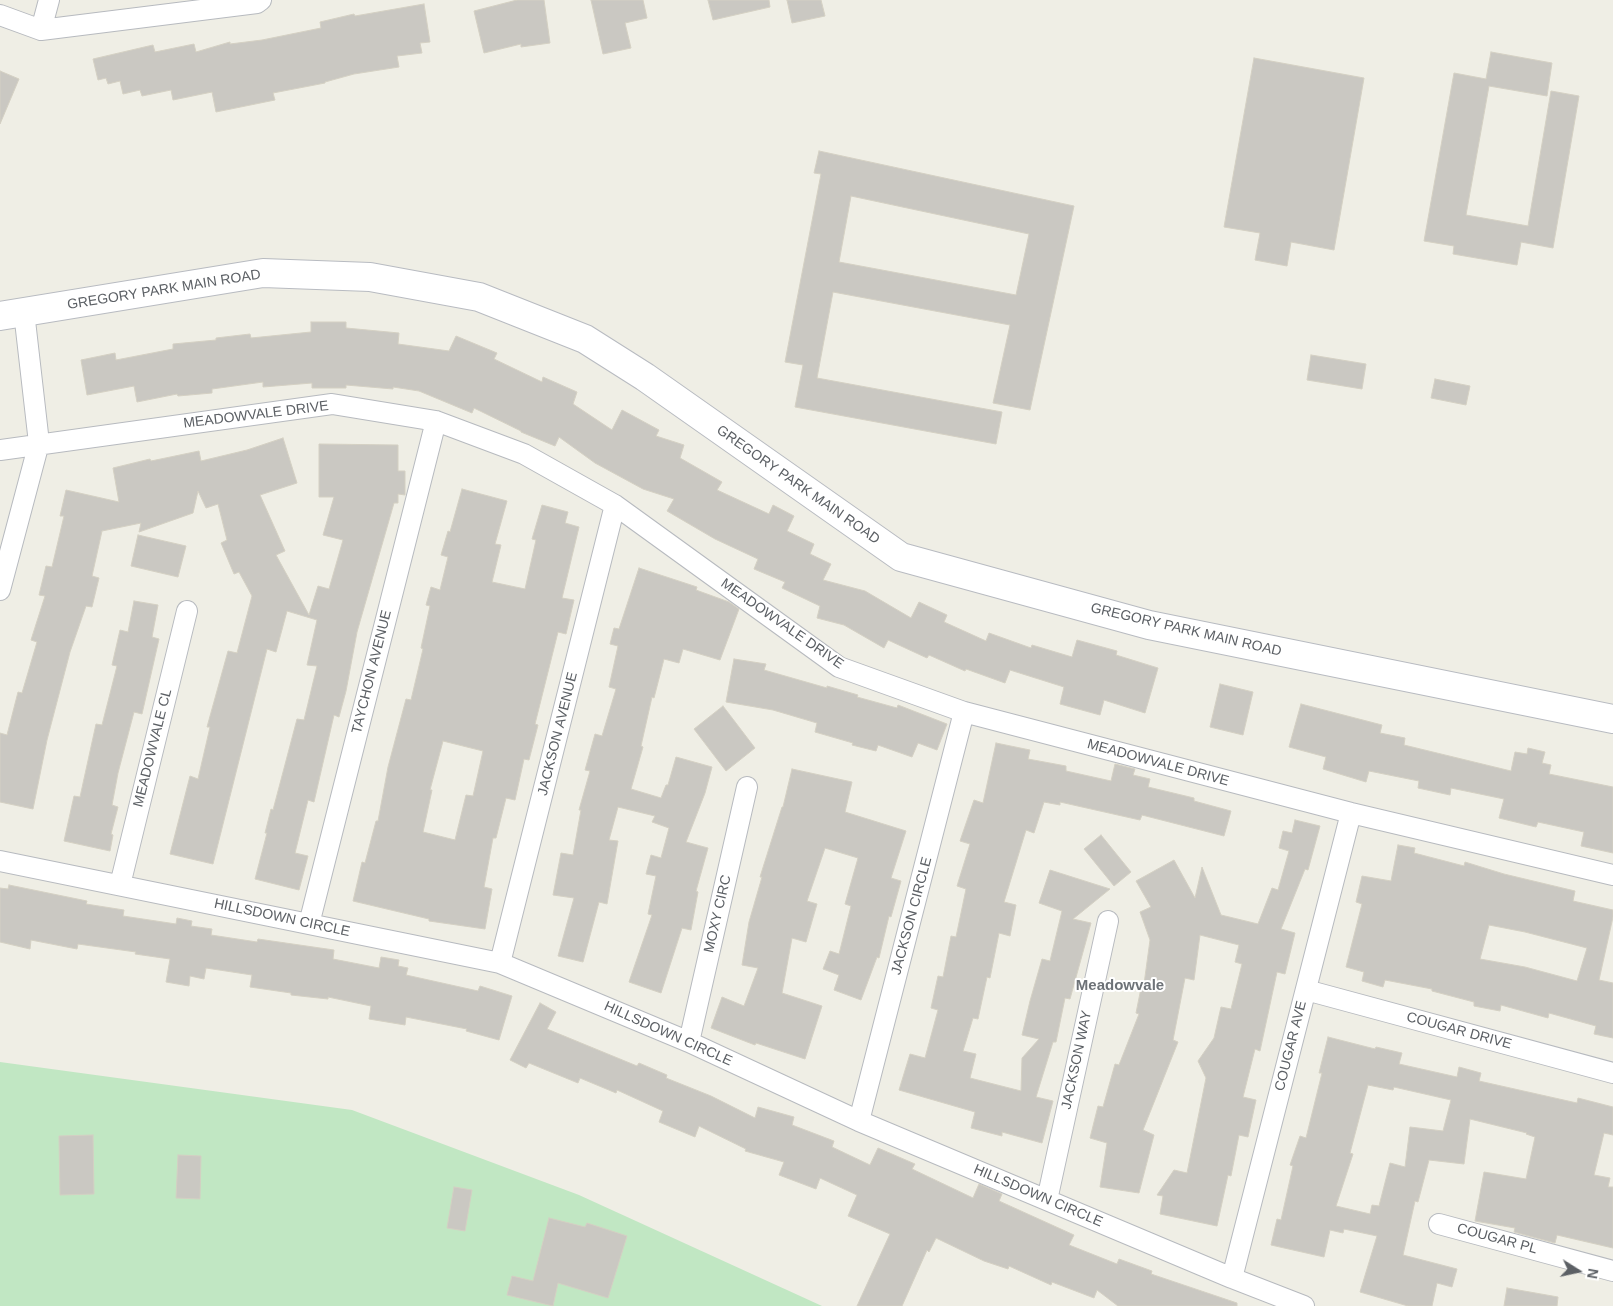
<!DOCTYPE html>
<html>
<head>
<meta charset="utf-8">
<style>
	body { margin:0 }
	#map { position:relative; width:1613px; height:1306px; overflow:hidden; background:#efeee5; font-family:Arial,sans-serif }
	canvas { display:block }
	.north { position:absolute; left:1553px; top:1246px; width:50px; height:50px; -webkit-text-stroke:4px #fff; paint-order:stroke; rotate:100deg; font-size:14px; font-weight:700; line-height:20px; text-align:center; color:#5c6065 }
	.north::after { content:''; display:block; margin:auto; width:18px; height:22px; background:#5c6065; clip-path:polygon(50% 0,100% 100%,50% 72%,0 100%) }
</style>
</head>
<body>
<div id="map">
<canvas width="1613" height="1306"></canvas>
<div class="north">N</div>
</div>
<script>
const g = document.querySelector('canvas').getContext('2d');
g.lineJoin = 'round';
function fillPath(path, color) { g.fillStyle = color; g.fill(path, 'evenodd'); }
const toPath = rows => new Path2D(rows.map(r => 'M' + r).join(''));
function trace(path, color, width, dash) { g.strokeStyle = color; g.lineWidth = width; g.lineCap = dash ? 'butt' : 'round'; g.setLineDash(dash || []); g.stroke(path); }
function write(font, color, halo, rows, align = 'center') {
  g.font = font + ' Arial,sans-serif'; g.lineWidth = 4; g.setLineDash([]); g.textBaseline = 'middle'; g.strokeStyle = halo; g.fillStyle = color; for (const [text, x, y, turn = 0] of rows) {
    g.save(); g.translate(x, y); g.rotate((+turn || 0) * Math.PI / 180); g.textAlign = isNaN(turn) ? turn : align; if (halo) g.strokeText(text, 0, 0); g.fillText(text, 0, 0); g.restore();
  }
}
fillPath(toPath([
	[0,1062,352,1110,579,1195,822,1306,0,1306]
]), '#c1e7c3');
const building = toPath([
	[517,0,544,0,550,43,521,47,521,44,484,53,474,11,517,0],
	[591,0,643,0,647,18,625,23,631,48,603,54,591,0],
	[708,0,769,0,770,7,713,20,708,0],
	[787,0,821,0,825,16,792,23,787,0],
	[424,4,430,42,420,43,422,53,397,56,399,67,354,74,325,82,325,83,273,93,275,100,216,112,212,92,173,100,171,90,142,96,140,90,123,94,120,81,108,84,106,78,98,80,93,59,153,45,155,52,194,44,196,52,230,42,230,44,262,40,321,28,320,22,354,14,355,16,424,4],
	[1491,52,1552,63,1547,96,1489,86,1466,215,1528,226,1551,91,1579,96,1553,248,1521,242,1517,265,1453,254,1454,246,1424,241,1454,73,1486,79,1491,52],
	[1254,58,1364,78,1334,250,1291,242,1287,266,1255,260,1260,233,1224,227,1254,58],
	[0,71,19,79,0,124,0,71],
	[819,151,1074,206,1030,410,993,403,1010,325,833,292,817,378,1002,412,996,444,795,407,803,365,785,362,821,174,814,173,819,151],
	[851,196,1029,234,1016,295,839,262,851,196],
	[311,322,346,322,346,328,399,333,398,344,449,351,456,336,497,353,494,359,542,382,543,377,577,392,573,404,612,430,622,410,659,430,656,436,684,445,680,458,722,482,717,490,769,514,773,505,794,516,787,531,814,544,810,554,831,564,823,580,865,591,911,618,919,602,947,615,944,622,986,641,989,633,1031,648,1032,645,1072,657,1077,640,1117,651,1116,655,1158,668,1145,713,1104,700,1100,715,1060,704,1064,687,1010,670,1005,683,966,669,965,671,929,655,927,658,888,640,884,648,844,625,817,618,820,606,782,588,785,582,754,569,758,559,715,539,667,511,674,499,643,489,595,463,559,437,555,446,521,432,521,431,474,408,472,413,419,391,393,387,393,389,346,385,346,388,312,388,312,383,263,387,263,382,212,389,212,393,178,396,177,394,137,402,134,386,87,395,81,360,115,353,116,360,173,349,173,344,216,340,216,338,250,334,251,338,311,332,311,322],
	[1311,355,1366,364,1362,389,1307,380,1311,355],
	[1435,379,1470,386,1466,405,1431,398,1435,379],
	[283,438,297,483,260,495,285,551,276,555,309,615,318,586,329,589,343,540,323,535,334,497,319,497,319,444,398,445,398,471,405,471,405,495,398,494,398,503,394,503,357,632,346,691,339,717,334,715,314,802,308,800,295,853,308,856,299,890,255,879,267,833,265,833,271,809,273,810,297,719,304,720,317,666,307,665,317,620,287,611,276,652,267,649,213,864,170,854,190,776,198,779,210,727,207,727,228,651,237,653,252,596,239,572,234,574,221,543,227,540,218,504,206,508,198,491,193,513,139,532,141,523,102,531,92,576,99,578,92,607,86,606,70,652,47,740,33,809,0,802,0,733,7,735,18,692,22,693,37,642,31,640,45,596,39,595,46,566,52,567,64,516,60,516,66,490,119,502,113,468,150,459,151,461,199,451,201,461,247,450,283,438],
	[462,489,507,501,495,544,501,545,492,582,525,589,536,540,532,539,542,505,568,512,565,523,579,527,562,598,574,600,566,634,558,632,535,724,538,725,529,760,524,759,515,800,506,798,496,838,493,838,484,887,492,889,485,929,429,921,429,919,353,901,362,862,365,863,376,821,378,821,388,767,406,699,411,700,423,649,421,648,430,606,426,605,431,587,440,590,448,557,441,555,448,531,450,532,462,489],
	[443,741,483,751,473,796,466,795,455,840,423,832,432,790,430,790,443,741],
	[138,535,186,546,178,577,131,566,138,535],
	[639,568,697,587,696,590,729,602,739,609,720,660,683,649,679,663,664,659,654,698,652,697,641,746,643,747,631,789,661,798,666,785,668,785,676,757,712,767,705,793,686,842,708,848,696,891,698,892,691,930,682,928,661,993,629,982,652,915,648,914,656,876,646,874,651,855,661,858,669,828,652,822,655,816,618,807,609,840,618,841,607,904,599,902,583,962,558,956,574,898,553,895,561,853,573,855,581,810,579,810,590,771,585,770,595,734,602,736,616,689,609,687,618,646,610,644,614,628,619,629,639,568],
	[134,601,158,605,152,637,159,639,142,714,134,712,118,773,112,805,118,807,111,834,113,835,110,851,64,841,74,796,80,797,96,724,102,725,117,666,112,665,120,630,128,632,134,601],
	[734,659,766,664,764,670,827,688,827,686,858,695,857,697,897,708,898,705,947,724,937,750,918,743,912,757,878,745,876,751,852,745,853,743,815,732,817,723,773,710,726,702,734,659],
	[1220,684,1253,692,1243,735,1210,727,1220,684],
	[1301,704,1382,725,1380,733,1405,738,1404,745,1511,771,1515,752,1527,754,1528,748,1545,752,1542,763,1551,765,1549,774,1613,787,1613,853,1581,846,1584,832,1538,822,1536,827,1499,818,1504,799,1451,788,1450,795,1418,788,1419,781,1369,771,1366,782,1323,769,1326,757,1289,747,1301,704],
	[723,706,755,748,726,771,694,729,723,706],
	[996,743,1030,750,1028,759,1066,766,1066,771,1111,781,1115,764,1135,769,1133,775,1150,779,1148,787,1194,798,1194,801,1231,811,1224,836,1142,815,1140,820,1060,802,1060,805,1044,802,1034,833,1026,830,1004,902,1016,905,1010,936,999,933,990,978,987,977,978,1019,973,1018,963,1051,976,1054,970,1078,1021,1091,1022,1058,1039,1039,1022,1035,1030,1001,1042,959,1050,961,1062,911,1039,903,1050,870,1110,889,1073,919,1091,923,1070,999,1065,998,1056,1042,1053,1042,1036,1097,1053,1101,1042,1143,1002,1132,1002,1136,971,1128,975,1112,899,1090,910,1054,925,1058,938,1010,931,1008,938,976,943,977,951,936,956,937,966,889,957,886,970,844,960,841,974,800,983,803,996,743],
	[792,769,852,782,845,812,906,831,891,878,901,881,891,917,889,916,879,958,877,957,861,1000,834,990,839,975,823,969,830,951,839,954,851,906,845,904,858,858,825,848,807,901,817,904,806,942,792,938,782,993,822,1006,805,1059,756,1043,755,1045,711,1028,722,997,744,1006,758,968,742,965,749,922,762,877,760,877,782,807,783,807,792,769],
	[1295,820,1320,826,1308,870,1305,869,1281,929,1295,933,1285,974,1277,972,1260,1051,1255,1049,1243,1097,1256,1100,1248,1137,1239,1135,1231,1176,1228,1175,1217,1226,1160,1214,1163,1196,1157,1195,1174,1170,1187,1173,1206,1078,1198,1061,1214,1038,1221,1007,1231,1009,1242,964,1235,962,1239,945,1200,935,1194,980,1185,978,1173,1040,1178,1042,1143,1130,1154,1135,1139,1193,1100,1187,1107,1143,1090,1138,1098,1106,1103,1107,1115,1064,1119,1065,1139,1014,1136,1013,1142,983,1144,984,1150,940,1140,912,1151,907,1136,881,1174,860,1195,898,1202,867,1221,915,1258,924,1272,888,1278,890,1289,851,1279,848,1283,831,1292,833,1295,820],
	[1101,835,1131,872,1114,886,1084,849,1101,835],
	[1398,845,1415,848,1414,853,1464,866,1465,862,1504,874,1575,891,1573,901,1613,910,1613,917,1599,980,1613,983,1613,1038,1594,1034,1596,1026,1549,1013,1548,1018,1501,1005,1500,1011,1474,1006,1474,1002,1432,991,1432,989,1385,980,1383,987,1362,981,1364,972,1346,967,1362,904,1356,902,1362,876,1391,881,1398,845],
	[1489,925,1525,932,1587,948,1577,981,1525,967,1480,959,1489,925],
	[9,885,87,901,86,904,124,910,123,916,176,924,177,918,192,921,191,926,212,929,211,935,257,942,258,939,334,950,333,959,379,968,381,957,399,960,398,966,408,968,406,975,478,991,480,986,512,996,499,1040,466,1031,467,1029,406,1017,405,1025,369,1019,371,1006,328,997,328,999,291,995,291,993,250,987,252,975,206,968,204,979,190,976,189,986,166,982,170,959,135,954,136,952,78,944,77,949,31,940,30,949,0,942,0,888,8,889,9,885],
	[540,1003,556,1012,547,1029,637,1066,639,1063,667,1075,666,1078,711,1096,755,1118,758,1107,794,1117,792,1125,834,1141,832,1147,870,1165,878,1148,915,1164,912,1169,973,1198,979,1184,1002,1194,999,1201,1074,1235,1069,1245,1117,1264,1119,1259,1152,1271,1151,1274,1237,1303,1237,1306,1118,1306,1097,1290,1094,1298,1052,1282,1051,1285,1009,1266,1008,1269,984,1261,936,1238,929,1252,927,1250,902,1306,857,1306,890,1234,848,1216,857,1195,820,1178,816,1189,779,1175,784,1162,745,1151,746,1149,699,1126,695,1137,659,1122,663,1111,617,1090,616,1093,580,1078,578,1083,529,1063,526,1068,510,1060,540,1003],
	[1328,1037,1375,1049,1376,1047,1402,1053,1399,1064,1457,1077,1459,1067,1481,1073,1479,1081,1577,1103,1578,1098,1613,1107,1613,1135,1604,1133,1594,1175,1610,1178,1608,1187,1613,1187,1613,1248,1557,1235,1555,1243,1514,1232,1515,1228,1475,1221,1484,1172,1526,1179,1535,1137,1526,1134,1527,1133,1470,1119,1464,1164,1429,1160,1418,1202,1415,1201,1403,1255,1457,1269,1452,1287,1437,1283,1432,1306,1408,1306,1360,1292,1377,1236,1344,1229,1343,1233,1330,1230,1324,1257,1271,1245,1277,1219,1281,1220,1293,1166,1290,1165,1300,1136,1306,1138,1322,1073,1319,1073,1328,1037],
	[1368,1085,1393,1090,1394,1087,1451,1100,1443,1131,1410,1127,1405,1167,1390,1163,1379,1206,1372,1205,1370,1214,1336,1206,1353,1154,1350,1153,1368,1085],
	[93,1135,94,1194,60,1195,59,1136,93,1135],
	[178,1155,201,1156,200,1199,176,1198,178,1155],
	[454,1187,472,1190,465,1231,447,1228,454,1187],
	[549,1218,585,1227,587,1223,627,1236,608,1298,558,1283,553,1306,507,1295,512,1276,533,1281,549,1218],
	[1507,1288,1558,1297,1557,1306,1504,1306,1507,1288]
]);
fillPath(building, '#cac8c2');
trace(building, '#d4d0c3', 1);
const street = toPath([
	[0,15,41,30,257,3,261,0],
	[41,30,49,0],
	[0,450,332,404,436,421,524,454,615,505,839,667,964,712,1351,813,1613,875],
	[0,590,39,443,24,312],
	[0,861,500,963,689,1042,859,1121,1232,1278,1304,1306],
	[120,885,187,611],
	[309,924,436,421],
	[500,963,615,505],
	[1306,990,1613,1073],
	[689,1042,747,787],
	[859,1121,964,712],
	[1047,1200,1108,921],
	[1439,1224,1613,1271],
	[1232,1278,1351,813]
]);
const secondary = toPath([
	[0,316,263,273,370,277,479,297,585,339,645,377,901,557,1149,625,1613,719]
]);
trace(street, '#b7babf', 22);
trace(secondary, '#b8bbc1', 30);
trace(street, '#fff', 20);
trace(secondary, '#fff', 28);
write('14px', '#5c6065', '#fff', [
	["GREGORY PARK MAIN ROAD",164,290,-9],
	["MEADOWVALE DRIVE",256,415,-7],
	["GREGORY PARK MAIN ROAD",798,485,35],
	["MEADOWVALE DRIVE",782,624,35],
	["GREGORY PARK MAIN ROAD",1186,630,13],
	["TAYCHON AVENUE",372,672,-76],
	["JACKSON AVENUE",558,734,-76],
	["MEADOWVALE CL",153,748,-76],
	["MEADOWVALE DRIVE",1158,763,15],
	["MOXY CIRC",718,914,-77],
	["JACKSON CIRCLE",912,916,-75],
	["HILLSDOWN CIRCLE",282,918,12],
	["COUGAR DRIVE",1459,1031,15],
	["HILLSDOWN CIRCLE",668,1034,24],
	["COUGAR AVE",1291,1046,-76],
	["JACKSON WAY",1077,1060,-78],
	["HILLSDOWN CIRCLE",1038,1196,23],
	["COUGAR PL",1497,1239,15]
]);
write('bold 15px', '#6d7277', '#fff', [
	["Meadowvale",1120,986]
]);
</script>
</body>
</html>
